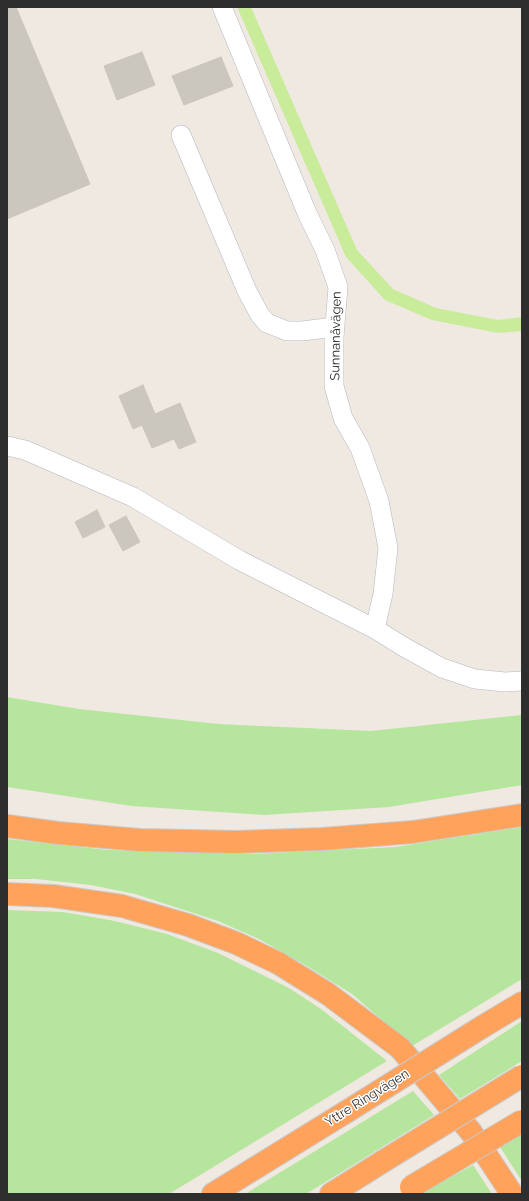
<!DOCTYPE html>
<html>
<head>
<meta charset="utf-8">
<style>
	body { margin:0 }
	#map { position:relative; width:529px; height:1201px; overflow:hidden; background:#efe9e1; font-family:Raleway,sans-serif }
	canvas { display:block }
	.frame { position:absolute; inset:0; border:8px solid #2e2e2e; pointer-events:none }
</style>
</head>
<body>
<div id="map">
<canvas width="529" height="1201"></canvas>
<div class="frame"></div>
</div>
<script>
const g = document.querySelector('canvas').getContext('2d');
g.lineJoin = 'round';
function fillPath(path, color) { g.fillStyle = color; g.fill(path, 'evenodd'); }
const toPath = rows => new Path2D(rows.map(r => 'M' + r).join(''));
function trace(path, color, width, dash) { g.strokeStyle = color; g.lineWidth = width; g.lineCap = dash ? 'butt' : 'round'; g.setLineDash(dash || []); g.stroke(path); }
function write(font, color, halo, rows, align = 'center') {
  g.font = font + ' Raleway,sans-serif'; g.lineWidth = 3; g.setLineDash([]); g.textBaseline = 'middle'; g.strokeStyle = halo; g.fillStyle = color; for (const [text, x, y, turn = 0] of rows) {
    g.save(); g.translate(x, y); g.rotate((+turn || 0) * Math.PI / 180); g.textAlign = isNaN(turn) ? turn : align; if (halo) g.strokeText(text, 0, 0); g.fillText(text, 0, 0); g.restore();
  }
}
fillPath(toPath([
	[7,697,79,709,218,724,371,731,522,715,522,785,389,807,264,815,132,806,7,787],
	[522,827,522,979,412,1046,352,994,307,966,259,939,218,921,135,894,91,885,36,879,7,879,7,839,108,850,255,854,395,847],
	[7,910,63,912,115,921,167,934,218,953,289,988,321,1009,387,1061,169,1194,7,1194],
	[522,1021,522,1061,460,1099,439,1075],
	[413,1091,434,1115,306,1194,245,1194],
	[522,1130,522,1181,498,1144],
	[473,1165,492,1194,421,1194,431,1188]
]), '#b6e59e');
fillPath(toPath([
	[237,7,251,7,357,250,393,289,436,308,498,320,522,317,522,331,498,333,432,320,385,300,346,257]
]), '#c9ec9a');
const building = toPath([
	[7,7,16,7,90,184,7,219,7,7],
	[142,52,155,85,117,100,104,66,142,52],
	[221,57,233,86,184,105,172,76,221,57],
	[143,385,155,414,180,403,196,442,179,449,174,439,152,448,142,425,133,429,119,396,143,385],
	[97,510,105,527,83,538,75,522,97,510],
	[126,516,140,542,123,551,109,525,126,516]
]);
fillPath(building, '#cbc7bf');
trace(building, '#cbc5ba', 1);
const minor = toPath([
	[181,135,247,291,260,315,267,323,287,331,302,331,335,327],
	[7,446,25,450,133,497,239,560,375,629,383,594,388,548,379,501,360,448,343,418,334,386,334,337,338,287,325,250,307,213,222,7],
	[375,629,404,647,442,668,475,679,505,682,522,681]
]);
const highway = toPath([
	[7,826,58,833,140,840,237,842,322,839,413,832,522,815],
	[7,894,53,896,122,906,188,925,236,943,278,963,328,994,400,1048,471,1132,512,1194],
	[482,1027,522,1003],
	[213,1194,346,1112],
	[331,1194,382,1162]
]);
trace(minor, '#b4b7c1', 20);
trace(highway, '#c9c9c9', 24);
trace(minor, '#fff', 19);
trace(highway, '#ffa35c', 22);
const highwayBridge = toPath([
	[346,1112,482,1027],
	[382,1162,522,1076],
	[411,1187,522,1121]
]);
trace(highwayBridge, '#c9c9c9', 24, []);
trace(highwayBridge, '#ffa35c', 22);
write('13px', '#2e2e2e', '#fff', [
	["Sunnanåvägen",336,336,-89],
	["Yttre Ringvägen",367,1098,-32]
]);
</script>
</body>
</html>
